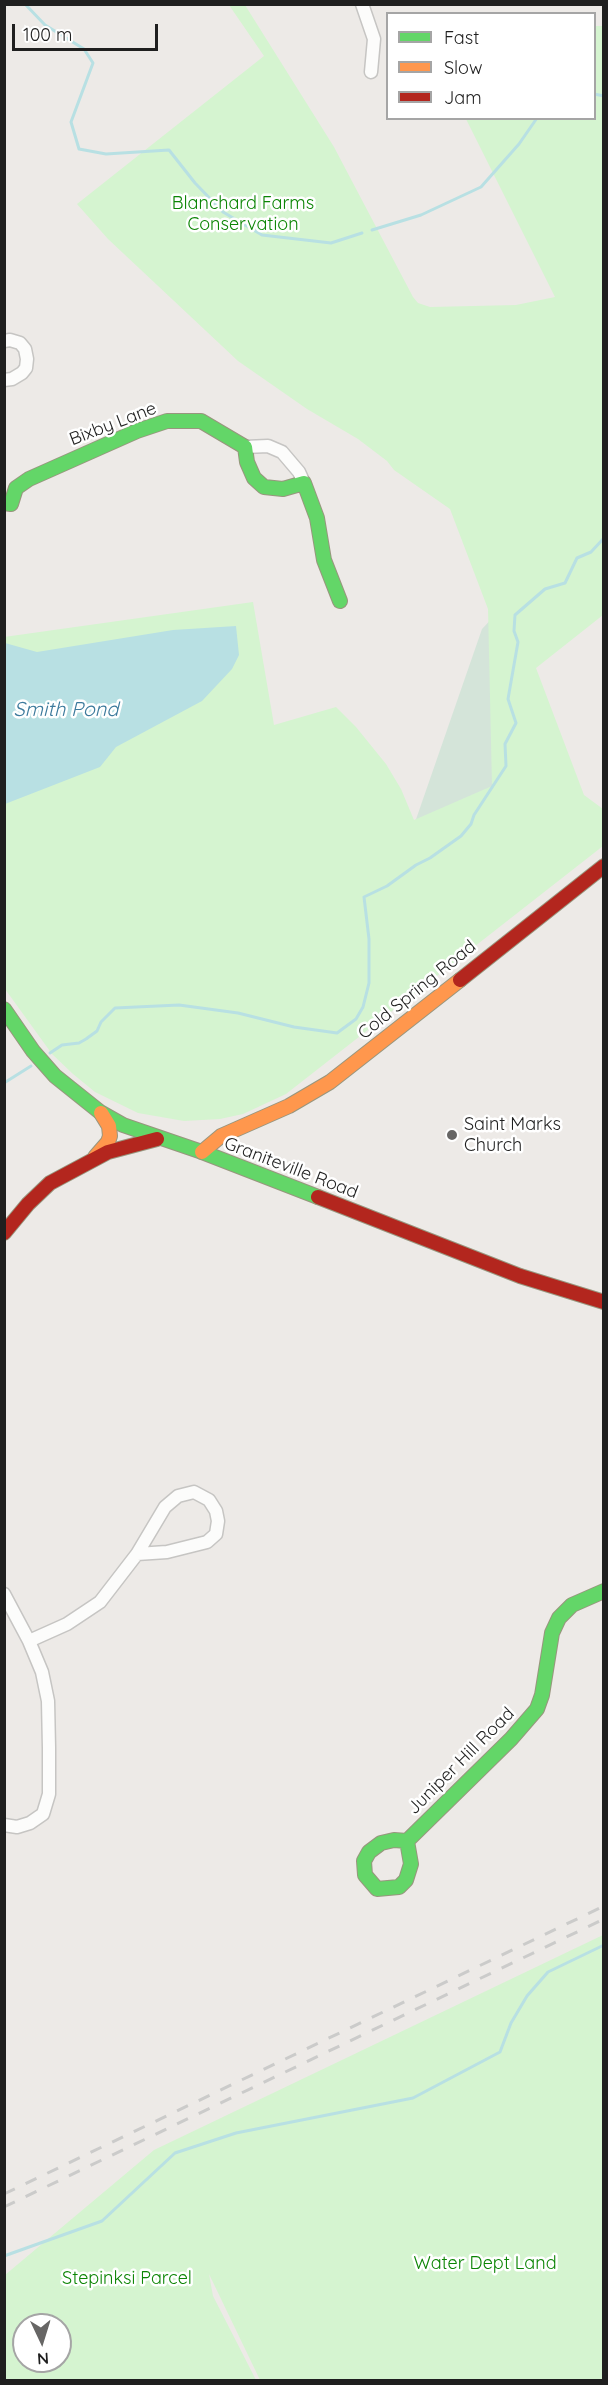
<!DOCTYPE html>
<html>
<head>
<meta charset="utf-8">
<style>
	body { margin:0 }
	#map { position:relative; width:608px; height:2385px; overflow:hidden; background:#edeae7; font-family:Quicksand,sans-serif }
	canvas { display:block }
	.frame { position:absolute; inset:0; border:6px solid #1f1f1f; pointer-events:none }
	.legend { position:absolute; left:386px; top:12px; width:210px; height:108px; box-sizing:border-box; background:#fff; border:2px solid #a5a5a5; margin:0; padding:8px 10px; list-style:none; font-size:18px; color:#1f1f1f }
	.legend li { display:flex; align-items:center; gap:12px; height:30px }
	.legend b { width:30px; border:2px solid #a5a5a5 }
	.north { position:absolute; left:12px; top:2313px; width:60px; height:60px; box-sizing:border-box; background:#fff; border:2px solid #a5a5a5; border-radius:50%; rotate:176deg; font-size:16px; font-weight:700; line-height:24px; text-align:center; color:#1f1f1f }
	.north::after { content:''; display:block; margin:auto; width:21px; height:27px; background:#676665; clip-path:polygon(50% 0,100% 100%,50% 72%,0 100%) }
	.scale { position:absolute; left:12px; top:24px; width:146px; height:27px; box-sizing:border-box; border:3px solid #1f1f1f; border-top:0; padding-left:8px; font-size:18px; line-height:21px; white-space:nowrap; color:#1f1f1f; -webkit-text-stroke:4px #fff; paint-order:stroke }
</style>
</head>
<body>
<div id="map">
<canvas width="608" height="2385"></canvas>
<div class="frame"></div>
<ul class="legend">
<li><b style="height:8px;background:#63d668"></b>Fast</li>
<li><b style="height:8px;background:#ff974d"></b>Slow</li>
<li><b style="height:8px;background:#b3261e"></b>Jam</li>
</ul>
<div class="north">N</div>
<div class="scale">100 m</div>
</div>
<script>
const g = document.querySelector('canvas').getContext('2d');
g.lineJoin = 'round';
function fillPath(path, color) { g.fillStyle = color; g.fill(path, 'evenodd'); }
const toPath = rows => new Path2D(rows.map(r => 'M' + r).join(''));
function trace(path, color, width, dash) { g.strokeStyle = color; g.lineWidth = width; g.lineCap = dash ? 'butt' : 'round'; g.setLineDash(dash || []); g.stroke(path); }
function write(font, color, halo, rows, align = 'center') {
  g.font = font + ' Quicksand,sans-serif'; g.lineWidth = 5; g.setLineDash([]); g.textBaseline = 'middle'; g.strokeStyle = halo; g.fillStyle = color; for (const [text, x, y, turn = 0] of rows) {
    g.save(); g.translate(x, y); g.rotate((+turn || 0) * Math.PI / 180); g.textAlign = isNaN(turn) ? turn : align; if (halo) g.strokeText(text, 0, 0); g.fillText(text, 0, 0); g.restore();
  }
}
fillPath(toPath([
	[544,563,543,615,505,808,387,903,482,629]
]), '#d4e4d9');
fillPath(toPath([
	[229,5,245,5,334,147,413,297,418,303,430,307,516,305,555,297,466,119,594,118,595,26,603,26,603,615,536,668,584,795,603,809,603,846,286,1094,243,1114,220,1119,184,1121,138,1113,95,1092,73,1074,52,1054,5,989,4,637,253,602,274,725,336,707,356,727,386,764,401,789,414,820,492,786,488,609,450,509,394,470,387,461,358,439,307,409,238,361,108,239,77,204,264,56],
	[603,1935,603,2380,260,2380,209,2274,213,2296,256,2380,5,2380,5,2275,154,2150],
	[24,2325,60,2325,60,2361,24,2361]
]), '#d5f4d0');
fillPath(toPath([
	[236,626,239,655,232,669,202,701,116,747,100,767,5,804,5,643,37,652,173,630]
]), '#b8e0e3');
trace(toPath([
	[25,4,45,25,84,49,93,63,71,122,79,149,106,154,169,150,195,183,223,212,262,235,331,243,362,233],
	[594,94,604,96],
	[372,230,421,215,481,187,519,144,537,118],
	[50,1053,62,1045,79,1043,86,1039,97,1031,101,1022,115,1008,179,1005,238,1013,294,1027,337,1033,356,1019,363,1007,369,983,369,939,364,897,387,886,416,865,430,858,461,836,471,824,474,815,506,766,505,744,516,723,508,699,518,642,514,631,515,615,545,589,565,583,577,558,591,552,604,538],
	[4,1083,31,1066],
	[4,2256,102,2221,175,2153,236,2133,413,2098,500,2052,511,2023,527,1996,548,1972,604,1945]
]), '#b8e0e3', 3);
const street = toPath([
	[362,4,374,39,371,72],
	[4,341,10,340,20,343,25,349,27,359,26,368,22,373,12,379,4,380],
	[245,447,268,446,282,452,299,472,304,483],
	[4,1594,29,1641,42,1672,48,1701,49,1748,49,1794,43,1814,30,1823,17,1827,4,1825],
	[29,1641,67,1624,100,1602,137,1554,165,1507,178,1496,194,1492,209,1500,216,1511,218,1521,216,1534,207,1542,167,1552,137,1554]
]);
const fast = toPath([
	[4,503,11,504,16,488,29,479,137,431,167,421,201,421,245,447,247,462,254,478,264,487,283,489,304,483,317,518,324,560,340,601],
	[4,1009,33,1051,55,1076,100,1112,123,1125,202,1152,318,1197],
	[407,1841,411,1864,406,1880,399,1887,377,1889,365,1875,364,1861,369,1852,381,1843,394,1840,407,1841,511,1739,537,1709,542,1695,552,1633,559,1618,572,1605,604,1591]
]);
const slow = toPath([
	[202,1152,221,1136,289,1106,330,1082,460,980],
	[95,1157,108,1142,110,1136,109,1126,101,1113]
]);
const jam = toPath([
	[460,980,604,866],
	[318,1197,520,1276,604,1302],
	[4,1233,28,1204,50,1183,108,1152,157,1139]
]);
trace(street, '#c6c5c3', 15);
trace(fast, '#98967e', 16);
trace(slow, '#98967e', 16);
trace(jam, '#98967e', 16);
trace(street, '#fcfcfb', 12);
trace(fast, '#63d668', 14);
trace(slow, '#ff974d', 14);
trace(jam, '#b3261e', 14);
trace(toPath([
	[4,2194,604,1906],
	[4,2207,604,1919]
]), '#cbcbca', 3, [12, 12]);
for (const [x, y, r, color] of [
	[452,1135,6,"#676665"]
]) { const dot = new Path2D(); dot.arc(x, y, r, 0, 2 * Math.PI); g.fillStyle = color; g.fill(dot); trace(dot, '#fff', 2); }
write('18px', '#0b8504', '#fff', [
	["Blanchard Farms",243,204],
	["Conservation",243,225],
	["Water Dept Land",485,2264],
	["Stepinksi Parcel",127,2279]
]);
write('18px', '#1f1f1f', '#fff', [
	["Bixby Lane",113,424,-21],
	["Cold Spring Road",417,990,-39],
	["Graniteville Road",291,1168,21],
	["Juniper Hill Road",461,1761,-45]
]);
write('18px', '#1f1f1f', '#fff', [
	["Saint Marks",464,1125],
	["Church",464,1146]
], 'left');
write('italic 20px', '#3c7a9c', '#fff', [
	["Smith Pond",66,710]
]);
</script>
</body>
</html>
